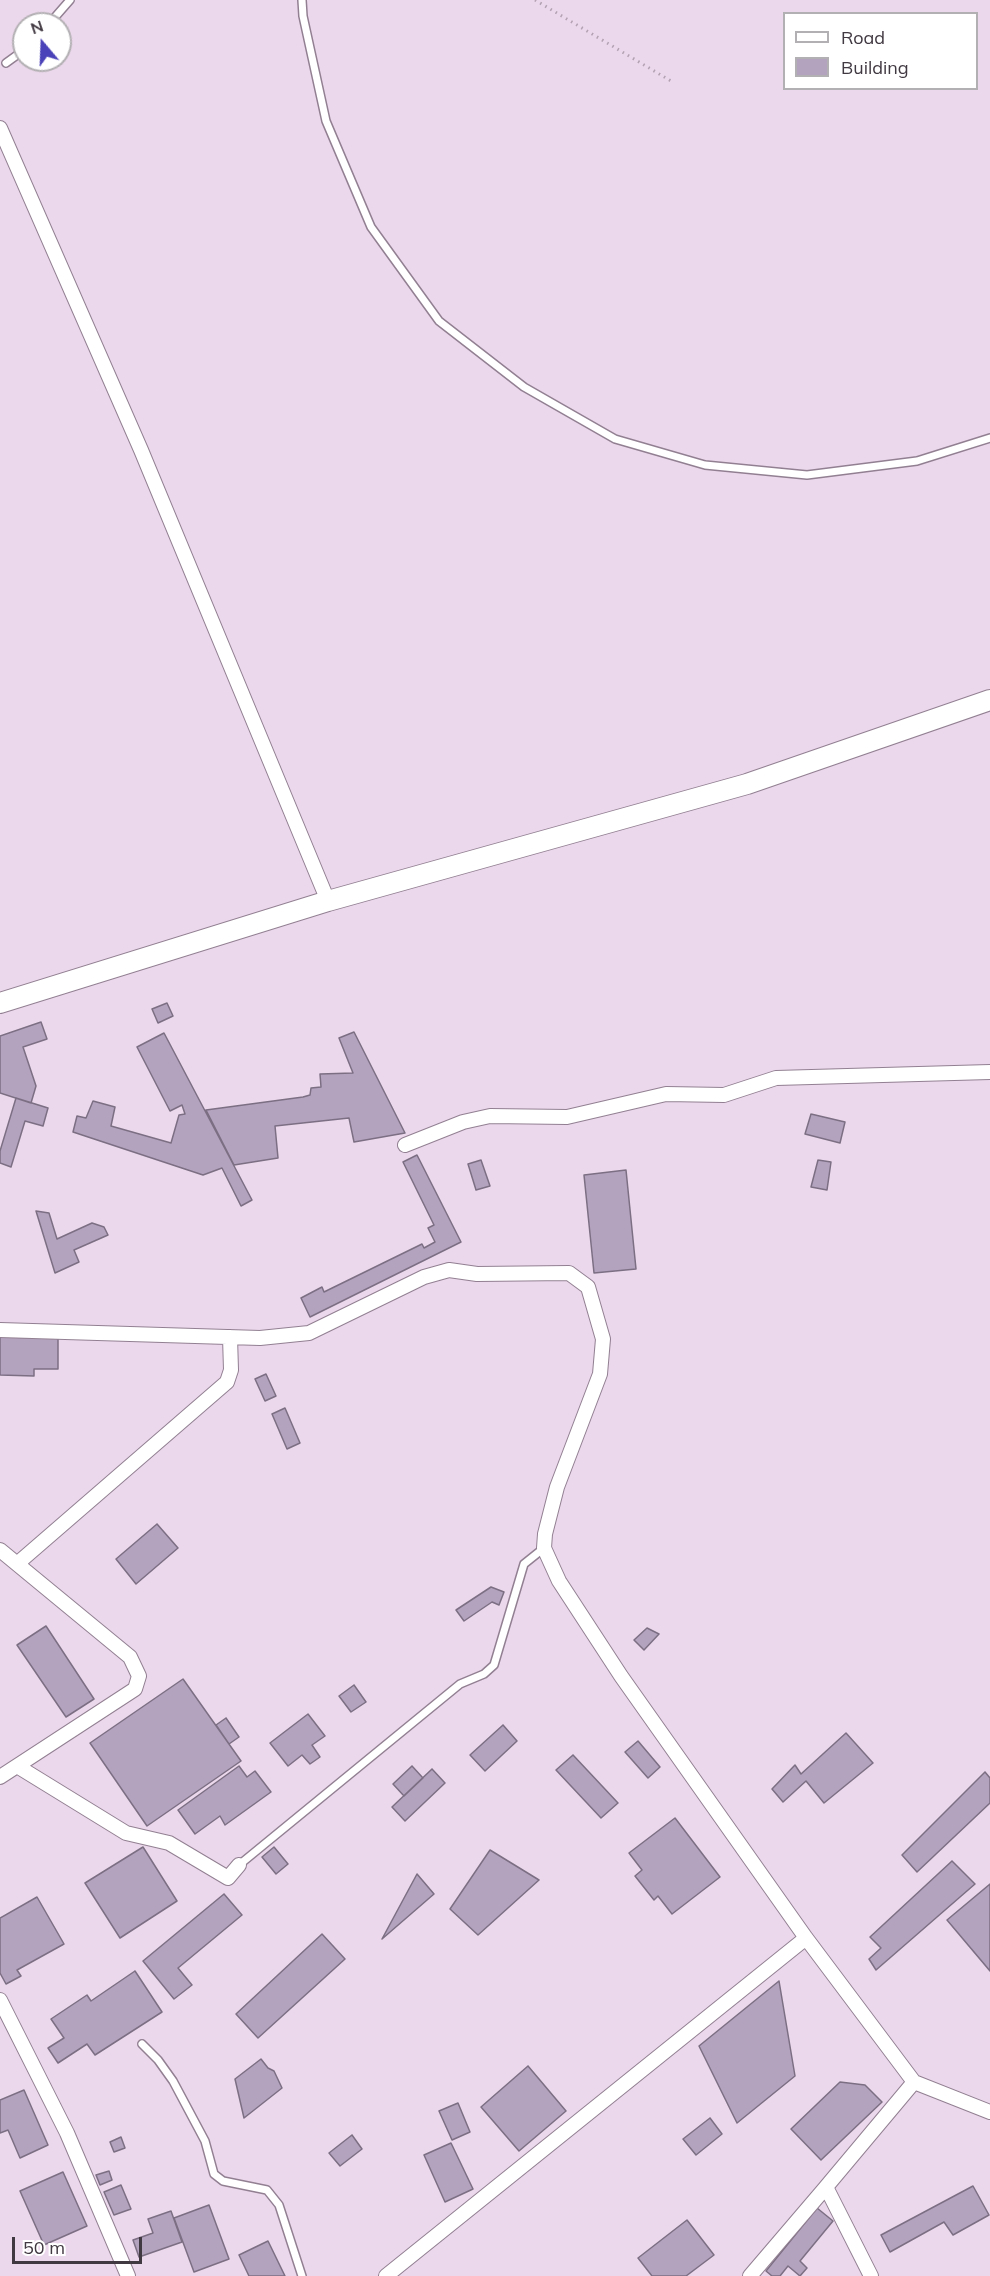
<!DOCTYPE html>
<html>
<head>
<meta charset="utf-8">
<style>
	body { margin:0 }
	#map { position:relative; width:990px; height:2276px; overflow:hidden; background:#ecd8ec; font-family:Mulish,sans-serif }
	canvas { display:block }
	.legend { position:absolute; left:783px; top:12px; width:195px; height:78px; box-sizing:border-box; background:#fff; border:2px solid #b3b0b3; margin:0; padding:8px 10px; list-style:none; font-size:18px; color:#413941 }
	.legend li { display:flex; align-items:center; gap:12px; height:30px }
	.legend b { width:30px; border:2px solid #b3b0b3 }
	.north { position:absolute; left:12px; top:12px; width:60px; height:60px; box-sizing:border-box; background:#fff; border:2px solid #b3b0b3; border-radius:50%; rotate:341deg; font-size:16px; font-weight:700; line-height:24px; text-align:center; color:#413941 }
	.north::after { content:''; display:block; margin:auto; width:21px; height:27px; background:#4a42b8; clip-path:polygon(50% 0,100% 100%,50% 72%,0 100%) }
	.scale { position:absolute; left:12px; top:2237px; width:130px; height:27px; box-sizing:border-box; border:3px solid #413941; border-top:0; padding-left:8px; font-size:18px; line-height:21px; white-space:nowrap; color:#413941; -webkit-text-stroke:4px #fff; paint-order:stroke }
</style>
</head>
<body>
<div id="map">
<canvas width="990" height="2276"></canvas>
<ul class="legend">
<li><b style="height:8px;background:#fff"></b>Road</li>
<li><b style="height:16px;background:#b4a3be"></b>Building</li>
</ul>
<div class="north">N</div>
<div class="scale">50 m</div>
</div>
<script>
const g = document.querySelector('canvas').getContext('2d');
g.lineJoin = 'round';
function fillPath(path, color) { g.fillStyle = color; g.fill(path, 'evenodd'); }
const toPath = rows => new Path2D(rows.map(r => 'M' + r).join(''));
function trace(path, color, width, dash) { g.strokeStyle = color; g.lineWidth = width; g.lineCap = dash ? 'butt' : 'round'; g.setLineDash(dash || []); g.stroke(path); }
const building = toPath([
	[167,1003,173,1016,158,1023,152,1009,167,1003],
	[41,1022,47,1039,23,1047,36,1086,31,1103,0,1093,0,1036,41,1022],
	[354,1032,405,1133,354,1142,349,1118,275,1126,278,1158,234,1165,206,1110,303,1097,310,1095,311,1088,321,1087,320,1074,353,1073,339,1038,354,1032],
	[164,1033,252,1200,241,1206,222,1168,203,1175,73,1132,77,1116,86,1118,93,1101,115,1107,111,1126,171,1143,179,1115,185,1114,182,1105,170,1111,137,1047,164,1033],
	[16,1098,48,1108,43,1126,25,1121,11,1167,0,1163,0,1151,16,1098],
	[811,1114,845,1122,840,1143,805,1134,811,1114],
	[417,1155,461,1242,310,1317,301,1298,322,1287,324,1292,422,1244,424,1248,435,1242,428,1228,434,1225,403,1162,417,1155],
	[481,1160,490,1186,476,1190,468,1164,481,1160],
	[818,1160,831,1162,827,1190,811,1187,818,1160],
	[626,1170,636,1269,594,1273,584,1175,626,1170],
	[36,1211,49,1213,57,1239,92,1223,104,1227,108,1235,74,1250,79,1262,55,1273,36,1211],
	[0,1337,58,1338,58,1369,34,1369,34,1376,0,1375,0,1337],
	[266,1374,276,1396,265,1401,255,1379,266,1374],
	[285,1408,300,1443,287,1449,272,1414,285,1408],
	[157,1524,178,1548,136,1584,116,1559,157,1524],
	[491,1587,504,1592,499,1605,492,1602,464,1621,456,1610,491,1587],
	[46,1626,94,1699,66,1717,17,1645,46,1626],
	[647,1628,659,1634,644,1650,634,1640,647,1628],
	[183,1679,241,1761,147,1826,90,1743,183,1679],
	[354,1685,366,1702,351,1712,339,1696,354,1685],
	[308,1714,325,1736,312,1745,320,1757,310,1764,302,1755,288,1766,270,1743,308,1714],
	[226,1718,239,1737,229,1744,216,1725,226,1718],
	[503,1725,517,1741,485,1771,470,1755,503,1725],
	[846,1733,873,1763,824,1803,806,1781,783,1802,772,1789,795,1765,801,1774,846,1733],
	[638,1741,660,1767,648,1778,625,1752,638,1741],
	[573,1755,618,1803,601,1818,556,1770,573,1755],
	[239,1766,247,1777,255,1771,271,1792,225,1825,220,1816,195,1834,178,1810,239,1766],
	[412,1766,423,1778,404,1796,393,1784,412,1766],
	[432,1769,445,1783,405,1821,392,1807,432,1769],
	[985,1772,990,1778,990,1803,917,1872,902,1855,985,1772],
	[675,1818,720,1877,672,1914,658,1896,654,1900,635,1876,642,1870,629,1853,675,1818],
	[143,1847,177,1901,120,1938,85,1883,143,1847],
	[274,1847,288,1864,276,1874,262,1857,274,1847],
	[490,1850,539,1880,478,1935,450,1909,490,1850],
	[952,1861,975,1884,876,1970,869,1959,881,1948,870,1937,952,1861],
	[417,1874,434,1894,382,1939,417,1874],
	[990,1884,990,1971,947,1920,990,1884],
	[224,1894,242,1915,178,1968,192,1985,174,1999,143,1961,224,1894],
	[37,1897,64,1944,17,1970,21,1976,6,1984,0,1973,0,1918,37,1897],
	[322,1934,345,1959,258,2038,236,2014,322,1934],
	[135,1971,162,2012,95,2055,87,2044,58,2063,48,2048,64,2038,51,2019,87,1995,91,2001,135,1971],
	[779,1981,795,2076,737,2123,699,2046,779,1981],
	[261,2059,268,2068,274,2071,282,2088,244,2118,235,2079,261,2059],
	[528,2066,566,2111,519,2151,481,2107,528,2066],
	[840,2082,865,2085,882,2102,821,2160,791,2129,840,2082],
	[24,2090,48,2145,20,2158,8,2130,0,2133,0,2100,24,2090],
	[458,2103,470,2132,452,2140,439,2111,458,2103],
	[710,2118,722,2134,696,2155,683,2139,710,2118],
	[352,2135,362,2149,340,2166,329,2153,352,2135],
	[121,2137,125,2148,114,2152,110,2142,121,2137],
	[451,2143,473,2189,445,2202,424,2155,451,2143],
	[109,2171,112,2180,100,2185,96,2175,109,2171],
	[63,2172,87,2226,44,2245,20,2191,63,2172],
	[121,2185,131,2209,114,2215,104,2192,121,2185],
	[973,2186,989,2215,953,2235,944,2222,890,2252,881,2235,973,2186],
	[209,2205,229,2259,194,2272,174,2218,209,2205],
	[817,2208,833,2221,800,2261,807,2268,800,2276,788,2266,780,2276,772,2276,766,2271,817,2208],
	[171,2211,182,2242,139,2257,133,2240,153,2233,148,2219,171,2211],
	[687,2220,714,2255,686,2276,652,2276,638,2258,687,2220],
	[268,2241,285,2276,249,2276,239,2255,268,2241]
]);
fillPath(building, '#b4a3be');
trace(building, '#7c6f84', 1.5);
const lane = toPath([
	[302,0,303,16,326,121,371,227,439,321,524,387,615,439,705,465,807,475,917,461,990,438],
	[49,24,70,0],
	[6,63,24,50],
	[239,1865,460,1684,484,1674,494,1665,524,1564,544,1548],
	[142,2044,158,2060,173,2081,205,2141,214,2174,223,2181,267,2190,279,2205,302,2276]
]);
const street = toPath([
	[0,128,141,450,328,901],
	[405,1145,463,1122,490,1116,567,1117,666,1094,724,1095,776,1078,990,1072],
	[0,1330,260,1338,309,1333,424,1277,449,1270,477,1274,569,1273,588,1287,603,1339,600,1374,557,1487,545,1534,544,1548,559,1581,621,1676,806,1938,914,2082,990,2112],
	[0,1550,130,1657,139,1676,135,1689,0,1777],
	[18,1563,227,1382,231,1370,230,1337],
	[17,1766,126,1833,169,1843,228,1878,239,1865],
	[0,2000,67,2133,128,2276],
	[386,2276,806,1938],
	[750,2276,826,2187],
	[871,2276,826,2187,914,2082]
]);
const secondary = toPath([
	[0,1003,328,901,747,784,990,700]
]);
trace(lane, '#928092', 10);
trace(street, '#928092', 16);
trace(secondary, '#928092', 22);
trace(toPath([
	[535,0,671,81]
]), '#b2a2b2', 3, [1.5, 4.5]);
trace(lane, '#fff', 7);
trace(street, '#fff', 14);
trace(secondary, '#fff', 20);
</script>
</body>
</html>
